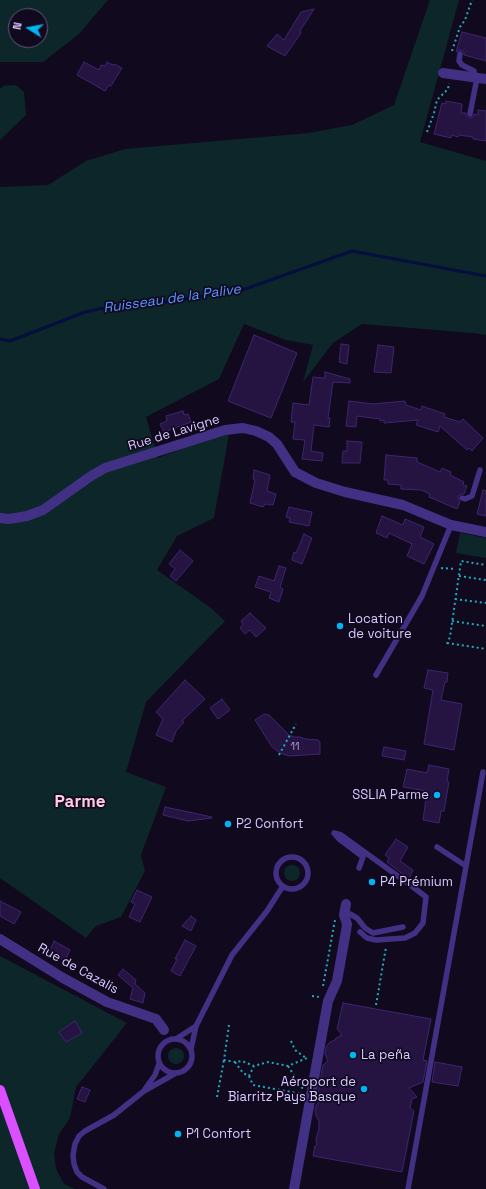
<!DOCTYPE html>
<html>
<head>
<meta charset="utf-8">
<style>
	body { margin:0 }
	#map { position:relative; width:486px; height:1189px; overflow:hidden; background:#110a1f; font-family:"Space Grotesk",sans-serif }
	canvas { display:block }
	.north { position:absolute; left:8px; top:8px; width:40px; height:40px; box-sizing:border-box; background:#110a1f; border:1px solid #605679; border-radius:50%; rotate:281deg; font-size:11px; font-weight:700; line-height:16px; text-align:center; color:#d7c8ff }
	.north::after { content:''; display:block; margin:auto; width:14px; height:18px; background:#00b3f3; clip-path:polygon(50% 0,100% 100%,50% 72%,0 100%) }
</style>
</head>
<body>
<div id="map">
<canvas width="486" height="1189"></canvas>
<div class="north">N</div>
</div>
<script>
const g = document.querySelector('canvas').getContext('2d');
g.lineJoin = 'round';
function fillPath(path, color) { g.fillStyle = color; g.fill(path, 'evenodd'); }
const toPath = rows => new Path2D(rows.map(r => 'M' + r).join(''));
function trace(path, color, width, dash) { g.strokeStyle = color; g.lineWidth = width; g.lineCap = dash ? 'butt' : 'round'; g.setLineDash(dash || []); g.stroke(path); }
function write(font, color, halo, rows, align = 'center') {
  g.font = font + ' "Space Grotesk",sans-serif'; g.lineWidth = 3.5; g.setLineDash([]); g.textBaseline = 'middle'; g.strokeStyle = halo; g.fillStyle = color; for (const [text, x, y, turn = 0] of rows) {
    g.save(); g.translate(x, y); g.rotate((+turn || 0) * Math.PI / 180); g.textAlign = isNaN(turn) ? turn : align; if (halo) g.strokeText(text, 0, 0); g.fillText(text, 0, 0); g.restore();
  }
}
fillPath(toPath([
	[0,0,108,0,79,34,43,62,0,62],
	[16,16,40,16,40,40,16,40],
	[430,0,459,0,420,142,486,161,486,335,473,333,362,324,333,343,303,382,313,345,286,340,244,324,219,379,146,417,158,458,202,441,229,434,214,518,177,536,157,570,211,608,225,621,146,702,126,772,166,787,141,855,145,871,121,917,96,926,86,938,0,878,0,187,48,185,86,161,125,149,309,133,352,125,394,105],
	[16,85,24,92,26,115,0,140,0,89,3,86],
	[460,533,486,538,486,558,456,553],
	'284 873a8 8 0 1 1 16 0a8 8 0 1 1-16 0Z',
	[0,956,127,1023,76,1087,70,1118,59,1134,54,1153,56,1169,64,1184,75,1189,0,1189],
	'168 1056a8 8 0 1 1 16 0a8 8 0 1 1-16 0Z'
]), '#0c262a');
trace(toPath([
	[0,339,10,341,85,312,108,307,142,306,245,289,352,251,486,276]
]), '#040f3e', 3);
const building = toPath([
	[314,9,300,31,301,33,285,56,267,46,277,34,284,40,301,12,314,9],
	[462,32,486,38,486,61,464,55,464,52,461,50,456,52,462,32],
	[84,62,99,70,101,65,105,66,107,62,113,65,114,64,122,68,111,86,109,85,105,91,77,75,84,62],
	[446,101,462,104,461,113,466,113,466,116,469,118,473,117,474,114,478,115,478,110,486,111,486,141,473,139,473,137,459,135,458,137,452,135,451,138,434,134,442,103,446,104,446,101],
	[254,335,297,353,271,418,228,401,254,335],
	[341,344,349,345,347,364,339,362,341,344],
	[378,345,394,347,391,373,374,372,378,345],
	[325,372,350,379,350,383,333,382,328,418,330,418,329,427,314,425,311,451,323,453,322,461,302,459,305,440,293,439,295,422,291,422,293,403,309,405,313,377,325,378,325,372],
	[349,401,373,404,405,401,406,405,421,410,422,406,445,414,444,417,460,422,463,419,483,438,472,451,469,448,467,450,440,426,438,432,416,425,418,420,384,423,384,420,380,421,380,419,357,416,356,427,346,426,349,401],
	[183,411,184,415,188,414,191,422,164,432,160,424,167,421,166,416,183,411],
	[347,441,362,442,360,463,342,463,343,451,347,451,347,441],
	[386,455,417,458,417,462,440,472,442,468,451,472,450,475,464,482,463,485,467,486,464,494,461,494,458,496,458,499,460,502,457,509,429,497,430,494,421,490,401,489,401,485,388,484,388,480,384,480,386,455],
	[254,470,270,475,267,491,276,494,273,505,265,504,263,507,250,503,255,480,253,479,254,470],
	[483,490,486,491,486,516,477,514,483,490],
	[289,507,312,512,309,526,289,522,290,518,286,517,289,507],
	[382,516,403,525,405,519,424,527,420,537,434,544,424,564,407,556,412,544,389,533,387,538,376,533,382,516],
	[304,534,312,538,302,564,292,560,294,552,296,553,304,534],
	[180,550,193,561,176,581,170,576,175,569,169,564,180,550],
	[279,566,286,568,280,587,283,589,279,602,269,598,271,592,255,587,259,576,274,581,279,566],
	[250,613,266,628,256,637,250,630,245,634,240,628,243,624,241,621,250,613],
	[428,670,448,673,447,682,445,682,441,700,462,704,454,750,424,744,433,690,424,688,428,670],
	[185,680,205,699,182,721,184,722,176,731,172,742,156,735,163,719,156,712,185,680],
	[222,699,230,710,218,719,210,708,222,699],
	[264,714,269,715,289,735,294,737,300,737,306,739,318,740,320,742,320,754,289,756,280,753,272,747,255,720,264,714],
	[384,747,406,751,404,760,382,756,384,747],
	[429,765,449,769,447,781,449,782,444,811,441,811,439,823,423,820,427,791,403,787,407,769,427,773,429,765],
	[165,807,212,817,212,818,188,821,163,815,165,807],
	[396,839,408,847,400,861,413,870,409,879,387,862,389,858,385,855,396,839],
	[137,890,152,897,140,922,129,917,135,904,131,902,137,890],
	[0,901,21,912,14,924,0,916,0,901],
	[191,916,196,920,191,931,182,926,191,916],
	[185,940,196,946,180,976,171,971,177,959,175,959,185,940],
	[54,941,70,950,65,961,49,953,54,941],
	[123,969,136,980,135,984,145,993,143,1003,130,999,133,988,118,975,123,969],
	[343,1003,431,1019,423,1060,427,1061,423,1082,409,1088,417,1097,412,1099,410,1108,414,1111,402,1172,313,1156,315,1146,317,1145,316,1139,319,1129,319,1121,316,1116,315,1109,317,1104,322,1099,318,1093,323,1065,328,1061,325,1054,326,1047,330,1042,335,1040,336,1038,342,1035,337,1029,343,1003],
	[75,1021,82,1033,66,1042,59,1032,75,1021],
	[435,1062,462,1067,458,1086,432,1082,435,1062],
	[82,1087,90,1090,85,1102,77,1099,82,1087]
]);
fillPath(building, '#251442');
trace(building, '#3f2470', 1);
trace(toPath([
	[452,51,460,27,465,20,472,0],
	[427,132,434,113,437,100,448,89,449,83],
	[441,568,455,569],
	[459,576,486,580],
	[455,599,486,603],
	[452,621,486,626],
	[447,643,486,649],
	[447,644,450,637,461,561,486,565],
	[279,755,296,724],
	[323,986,335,920],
	[312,996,320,997],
	[376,1005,386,947],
	[229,1025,224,1060,235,1062,242,1061,254,1066,268,1062,288,1066,307,1058],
	[291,1041,295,1050,306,1058],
	[235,1062,243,1073,249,1076,254,1066],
	[288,1066,303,1089],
	[249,1076,253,1085,302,1094],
	[217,1097,224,1060]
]), '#20abbb', 2, [2, 3]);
trace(toPath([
	[460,54,459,61,462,65,474,71,474,78],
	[470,114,477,78],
	[462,498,465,499,472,496,480,470],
	[376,675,422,596,451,525],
	[334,833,341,835,413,887,426,897,423,923,415,933,405,938,376,940,367,938,360,932],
	[334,833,339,839,363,857,359,868],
	[437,847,466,866],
	'276 873a16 16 0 1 1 32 0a16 16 0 1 1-32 0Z',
	[350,914,357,918,365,928,373,933,403,927],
	'158 1056a17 17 0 1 1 34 0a17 17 0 1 1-34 0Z',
	[176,1039,196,1026],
	[191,1049,196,1026,232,955,267,911,283,886],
	[145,1089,155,1075,159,1064],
	[104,1189,82,1177,77,1172,74,1164,73,1155,75,1144,79,1136,85,1131,114,1115,144,1091,176,1073],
	[408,1189,483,772]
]), '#413083', 5.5);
trace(toPath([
	[443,73,486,79],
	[0,518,9,519,27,516,43,510,91,476,105,468,225,430,243,428,256,431,269,437,277,444,295,472,316,483,345,492,403,505,451,525,486,532],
	[0,939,63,978,107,1002,156,1019,164,1030],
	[294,1189,328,1001,337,981,346,931,347,924,344,915,346,904]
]), '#413083', 10);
trace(toPath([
	[0,1090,35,1189]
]), '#da4fff', 10);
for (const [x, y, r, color] of [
	[340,626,4,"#00b3f3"],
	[437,795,4,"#00b3f3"],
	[228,824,4,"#00b3f3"],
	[372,882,4,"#00b3f3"],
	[353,1055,4,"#00b3f3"],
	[364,1089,4,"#00b3f3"],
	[178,1134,4,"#00b3f3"]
]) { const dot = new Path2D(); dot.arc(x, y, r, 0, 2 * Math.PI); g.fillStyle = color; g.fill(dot); trace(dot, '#110a1f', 1.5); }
write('11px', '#aa9bd0', null, [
	["11",295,747]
]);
write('13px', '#d7c8ff', '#110a1f', [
	["Rue de Lavigne",174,433,-17],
	["Rue de Cazalis",78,969,29]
]);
write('13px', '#d7c8ff', '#110a1f', [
	["Location",348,619],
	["de voiture",348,634],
	["SSLIA Parme",429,795,"right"],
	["P2 Confort",236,824],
	["P4 Prémium",380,882],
	["La peña",361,1055],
	["Aéroport de",356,1082,"right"],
	["Biarritz Pays Basque",356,1097,"right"],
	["P1 Confort",186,1134]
], 'left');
write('italic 14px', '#5695ff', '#110a1f', [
	["Ruisseau de la Palive",172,299,-8]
]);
write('bold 17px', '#ffcae3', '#110a1f', [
	["Parme",80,802]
]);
</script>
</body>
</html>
